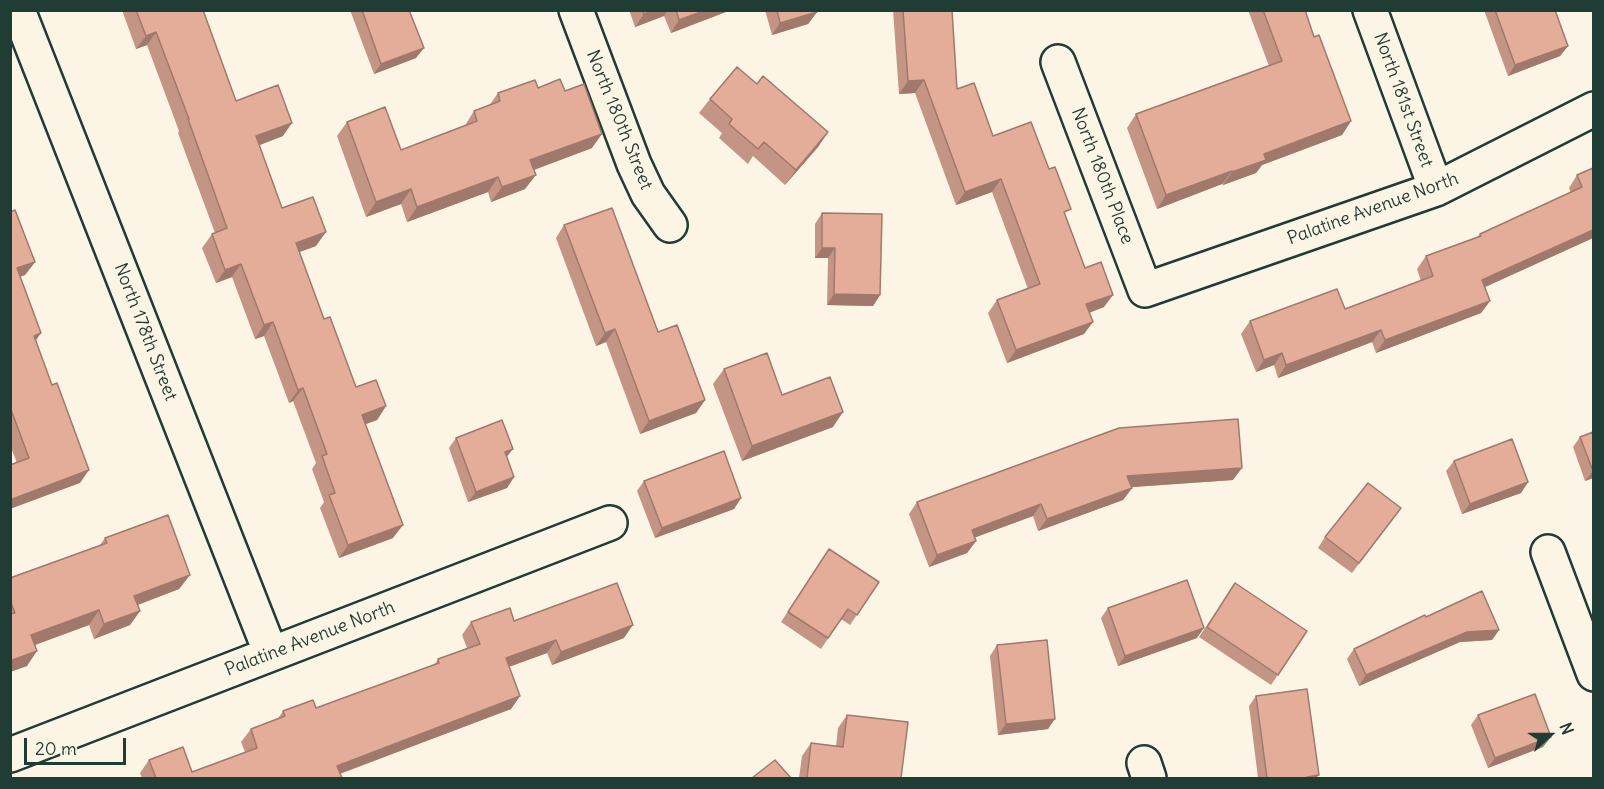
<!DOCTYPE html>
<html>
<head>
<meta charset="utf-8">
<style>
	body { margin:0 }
	#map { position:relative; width:1604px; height:789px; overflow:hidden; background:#fcf5e5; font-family:Delius,sans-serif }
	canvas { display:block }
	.frame { position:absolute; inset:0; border:12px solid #1f3d34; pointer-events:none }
	.north { position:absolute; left:1520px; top:705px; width:60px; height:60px; -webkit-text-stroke:4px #fcf5e5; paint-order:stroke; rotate:69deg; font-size:16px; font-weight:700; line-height:24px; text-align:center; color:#1f3d34 }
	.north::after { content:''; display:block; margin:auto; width:21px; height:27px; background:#1f3d34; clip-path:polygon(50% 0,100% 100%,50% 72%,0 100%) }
	.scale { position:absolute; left:24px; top:738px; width:102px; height:27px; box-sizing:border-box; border:3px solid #1f3d34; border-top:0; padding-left:8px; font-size:18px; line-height:21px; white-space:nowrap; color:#1f3d34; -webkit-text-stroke:4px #fcf5e5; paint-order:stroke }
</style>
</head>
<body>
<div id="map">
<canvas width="1604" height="789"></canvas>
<div class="frame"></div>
<div class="north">N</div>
<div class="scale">20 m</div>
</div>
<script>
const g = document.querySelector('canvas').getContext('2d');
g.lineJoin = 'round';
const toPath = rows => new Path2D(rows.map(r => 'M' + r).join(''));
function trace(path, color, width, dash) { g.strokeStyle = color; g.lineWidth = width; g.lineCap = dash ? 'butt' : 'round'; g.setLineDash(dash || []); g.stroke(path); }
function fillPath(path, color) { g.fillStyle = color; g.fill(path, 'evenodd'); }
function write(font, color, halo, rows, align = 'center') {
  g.font = font + ' Delius,sans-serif'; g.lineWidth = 5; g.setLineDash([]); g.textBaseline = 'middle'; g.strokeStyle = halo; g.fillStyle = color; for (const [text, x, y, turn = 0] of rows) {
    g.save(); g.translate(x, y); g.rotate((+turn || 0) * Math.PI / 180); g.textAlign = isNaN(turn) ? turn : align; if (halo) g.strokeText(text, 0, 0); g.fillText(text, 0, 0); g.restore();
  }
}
const minor = toPath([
	[18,10,271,654],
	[576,10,634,164,648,194,670,225],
	[1370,10,1436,189],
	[1058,62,1145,290,1436,189,1594,109],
	[1548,552,1594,674],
	[10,755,610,523],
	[1144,763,1149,778]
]);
trace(minor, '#1f3d34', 38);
trace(minor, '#fcf5e5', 33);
fillPath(toPath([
	[122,10,203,10,236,101,283,136,259,145,282,208,316,246,299,252,324,319,356,387,386,406,377,420,365,424,393,538,339,558,320,508,324,502,312,469,316,463,293,401,289,403,264,336,255,339,232,277,216,283,202,248,212,234,215,233,178,133,179,131,147,45,136,49],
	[350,10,409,10,416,58,374,74],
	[629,10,731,10,671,33,664,16,635,27],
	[765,10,816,10,817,12,808,24,772,35],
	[893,10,952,10,957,89,993,136,1066,216,1085,268,1104,307,1089,313,1084,334,1007,363,988,313,997,300,1028,289,992,192,956,205,915,93,899,94],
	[1248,10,1305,10,1314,37,1351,121,1342,135,1262,165,1256,173,1223,185,1222,184,1157,209,1127,128,1136,114,1269,66],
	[1484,10,1555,10,1568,46,1560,56,1508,76],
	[757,84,828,132,818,147,785,185,753,156,748,164,719,138,722,133,699,113,710,99],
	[538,88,565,91,592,148,534,170,525,189,491,202,488,192,407,222,401,204,366,217,337,136,347,122,401,150,464,127,474,111,489,106,498,93],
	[1593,168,1593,238,1485,287,1490,301,1481,313,1376,353,1372,342,1278,378,1274,365,1256,372,1241,334,1250,321,1345,309,1421,281,1417,269,1426,256,1477,237,1480,234,1571,193,1569,188,1577,175],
	[10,212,35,262,25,275,20,277,36,341,80,483,17,463,10,445],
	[822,213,880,295,873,306,827,305,828,258,815,258,815,224],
	[564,225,658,332,705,400,696,413,640,434,606,342,596,346,556,238],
	[724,369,782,395,833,427,742,461,713,384],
	[1119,428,1233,480,1132,487,1132,488,1123,500,1038,531,1033,516,975,537,976,541,967,553,929,567,909,514,917,502],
	[1593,432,1593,478,1585,481,1573,447,1580,437],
	[456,438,507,457,514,477,507,488,468,502,449,448],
	[1454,461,1528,482,1521,493,1462,514,1446,471],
	[644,481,741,498,734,509,655,538,637,491],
	[1401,508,1352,573,1318,548,1325,537],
	[105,538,190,575,179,589,138,605,140,611,130,625,94,639,89,625,35,645,27,666,10,672,10,578,100,545],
	[829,549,879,582,850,625,841,619,821,649,781,622],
	[1228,594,1307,631,1271,685,1199,637],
	[1108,608,1197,638,1118,666,1101,618],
	[1426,617,1499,630,1492,640,1460,642,1359,686,1347,659,1354,649],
	[514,621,624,638,552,665,547,653,509,667,520,696,511,709,340,774,342,778,142,778,140,773,149,760,192,772,245,752,241,742,251,729,277,720,283,711,316,708,435,664,438,659,467,648,462,635,471,622],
	[997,645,1048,729,998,735,990,656],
	[1256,696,1316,778,1258,778,1249,706],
	[847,715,901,778,799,778,802,756,811,743,836,746,838,728],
	[1478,715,1543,747,1488,768,1471,725]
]), '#c49584');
fillPath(toPath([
	[653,10,668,10,664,16,635,27,644,14],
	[706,10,731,10,671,33,679,20],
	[817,12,808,24,772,35,780,23],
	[156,32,147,45,136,49,146,36],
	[1568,46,1560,56,1508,76,1515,65],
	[424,48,416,58,374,74,381,64],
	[924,80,915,93,899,94,908,81],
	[1351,121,1342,135,1262,165,1256,173,1223,185,1232,172,1264,154],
	[292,123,283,136,247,150,256,136],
	[828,132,818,147,785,185,796,170],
	[602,134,592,148,520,175,530,160],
	[1232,171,1222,184,1157,209,1166,195],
	[536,175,525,189,491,202,502,187],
	[498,177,488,192,407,222,417,207],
	[1001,179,992,192,956,205,965,192],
	[411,189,401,204,366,217,376,202],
	[1593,230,1593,238,1474,292,1482,280],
	[326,232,316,246,286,257,296,243],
	[822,248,835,248,828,258,815,258],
	[35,262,25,275,10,280,17,268],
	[241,264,232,277,216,283,225,270],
	[834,294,880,295,873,306,827,305],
	[1113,295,1104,307,1078,317,1086,304],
	[1490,301,1481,313,1376,353,1385,340],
	[273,322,264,336,255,339,264,325],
	[1093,322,1084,334,1007,363,1016,350],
	[615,329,606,342,596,346,605,333],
	[1381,330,1372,342,1278,378,1286,365],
	[41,333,32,346,34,336],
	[1282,353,1274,365,1256,372,1264,360],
	[303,388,293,401,289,403,298,390],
	[705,400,696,413,640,434,649,421],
	[386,406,377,420,353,429,362,415],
	[843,412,833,427,742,461,752,446],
	[513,449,505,459,505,452],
	[1242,468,1233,480,1119,488,1127,476],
	[89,470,80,483,10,509,10,500],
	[1593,471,1593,478,1585,481],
	[514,477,507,488,468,502,476,492],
	[1528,482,1521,493,1462,514,1470,504],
	[1132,488,1123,500,1038,531,1047,519],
	[741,498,734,509,655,538,662,528],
	[1041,504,1033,516,963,542,972,530],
	[403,525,393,538,339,558,348,545],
	[976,541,967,553,929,567,937,555],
	[190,575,179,589,124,610,134,596],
	[99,610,89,625,21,650,31,635],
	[140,611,130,625,94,639,104,624],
	[633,625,624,638,552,665,561,652],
	[1204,628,1197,638,1118,666,1125,656],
	[1499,630,1492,640,1460,642,1359,686,1366,675,1467,632],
	[556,640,547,653,497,671,506,658],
	[37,651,27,666,10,672,10,661],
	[520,696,511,709,328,778,337,766],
	[1055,719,1048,729,998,735,1006,724],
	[1551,737,1543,747,1488,768,1495,758],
	[1319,775,1316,778,1306,778,1307,777]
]), '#a0796c');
const building = toPath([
	[136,10,203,10,236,101,278,85,292,123,256,136,282,208,313,197,326,232,296,243,324,319,330,317,356,387,376,380,386,406,362,415,403,525,348,545,329,495,335,493,322,456,327,454,303,388,298,390,273,322,264,325,241,264,225,270,212,234,227,228,188,119,189,119,156,32,146,36,136,10],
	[362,10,409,10,424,48,381,64,362,10],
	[642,10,653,10,644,14,642,10],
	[676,10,706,10,679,20,676,10],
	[777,10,816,10,817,12,780,23,777,10],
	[903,10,952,10,957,89,974,83,993,136,1031,122,1049,169,1055,167,1071,209,1064,212,1085,268,1101,262,1113,295,1086,304,1093,322,1016,350,997,300,1040,284,1001,179,965,192,924,80,908,81,903,10],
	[1263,10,1305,10,1314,37,1319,35,1351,121,1264,154,1266,160,1232,172,1232,171,1166,195,1136,114,1282,61,1263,10],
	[1495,10,1555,10,1568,46,1515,65,1495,10],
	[737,67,757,84,763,76,828,132,796,170,764,142,758,149,729,124,732,119,710,99,737,67],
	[560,79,565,91,584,84,602,134,530,160,536,175,502,187,498,177,417,207,411,189,376,202,347,122,385,107,401,150,477,121,474,111,500,101,498,93,535,80,538,88,560,79],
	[1593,168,1593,230,1482,280,1490,301,1385,340,1381,330,1286,365,1282,353,1264,360,1250,321,1337,289,1345,309,1433,276,1426,256,1481,236,1480,234,1582,187,1577,175,1593,168],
	[612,208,658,332,677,325,705,400,649,421,615,329,605,333,564,225,612,208],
	[15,210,35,262,17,268,41,333,34,336,52,385,57,383,89,470,10,500,10,465,29,458,10,407,10,212,15,210],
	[822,213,882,214,880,295,834,294,835,248,822,248,822,213],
	[767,353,782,395,830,377,843,412,752,446,724,369,767,353],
	[1238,419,1242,468,1127,476,1132,488,1047,519,1041,504,972,530,976,541,937,555,917,502,1119,428,1238,419],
	[502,420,513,449,505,452,514,477,476,492,456,438,502,420],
	[1593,432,1593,471,1580,437,1593,432],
	[1512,439,1528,482,1470,504,1454,461,1512,439],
	[724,451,741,498,662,528,644,481,724,451],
	[1368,483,1401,508,1359,563,1325,537,1368,483],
	[168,515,190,575,134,596,140,611,104,624,99,610,31,635,37,651,10,661,10,614,15,613,10,600,10,578,107,543,105,538,168,515],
	[829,549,879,582,857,615,848,609,828,638,788,612,829,549],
	[1187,580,1204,628,1125,656,1108,608,1187,580],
	[617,583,633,625,561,652,556,640,506,658,520,696,337,766,342,778,156,778,149,760,183,747,192,772,257,748,251,729,285,716,283,711,313,700,316,708,439,663,438,659,480,644,471,622,510,608,514,621,617,583],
	[1235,583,1307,631,1278,675,1207,627,1235,583],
	[1482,591,1499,630,1467,632,1366,675,1354,649,1425,615,1426,617,1482,591],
	[1047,640,1055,719,1006,724,997,645,1047,640],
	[1307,689,1319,775,1307,777,1307,778,1267,778,1256,696,1307,689],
	[1535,694,1551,737,1495,758,1478,715,1535,694],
	[847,715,908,722,901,778,807,778,811,743,843,747,847,715],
	[775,760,791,778,752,778,775,760]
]);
fillPath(building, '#e4ad9a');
trace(building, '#a0796c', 1.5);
write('18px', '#1f3d34', '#fcf5e5', [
	["North 181st Street",1403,100,70],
	["North 180th Street",619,120,68],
	["North 180th Place",1102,176,69],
	["Palatine Avenue North",1373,209,-20],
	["North 178th Street",145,332,69],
	["Palatine Avenue North",310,639,-21]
]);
</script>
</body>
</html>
